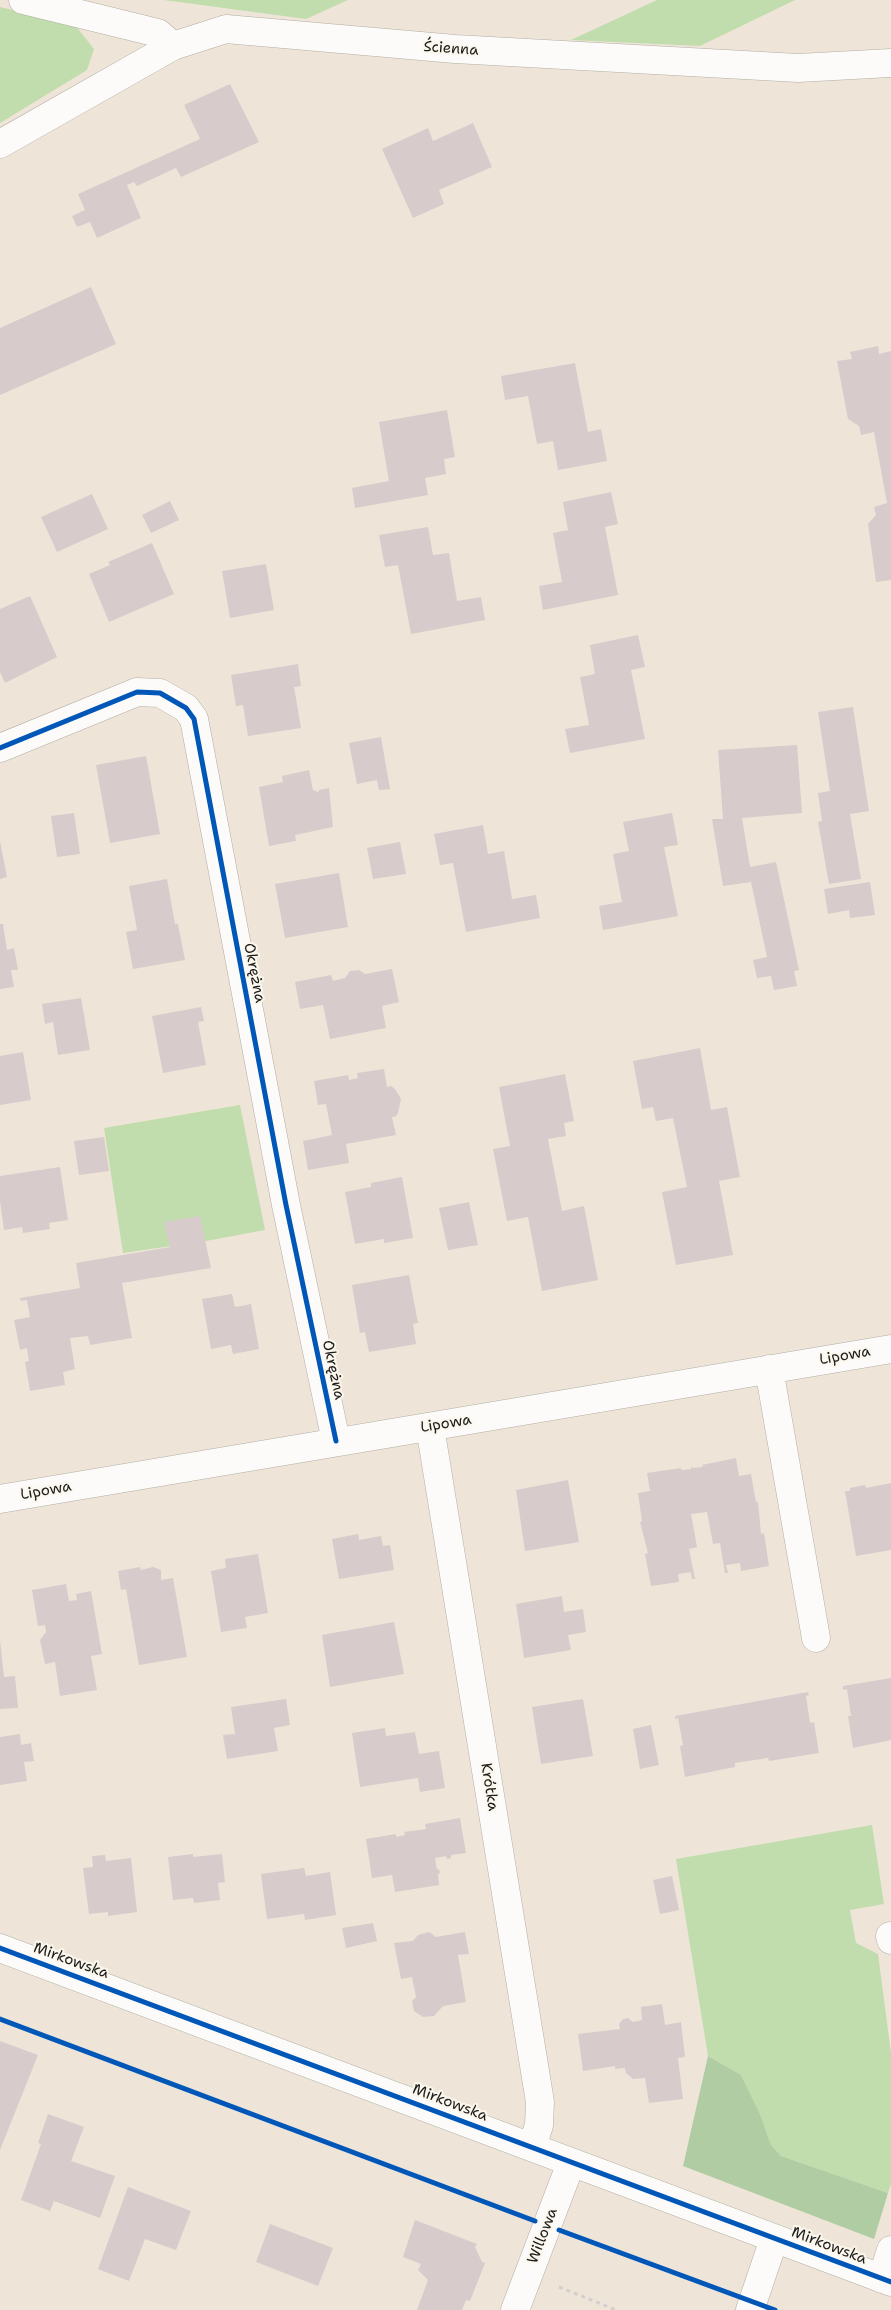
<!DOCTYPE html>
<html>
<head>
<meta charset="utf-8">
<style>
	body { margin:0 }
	canvas { display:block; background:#eee5d8 }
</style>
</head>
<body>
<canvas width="891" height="2310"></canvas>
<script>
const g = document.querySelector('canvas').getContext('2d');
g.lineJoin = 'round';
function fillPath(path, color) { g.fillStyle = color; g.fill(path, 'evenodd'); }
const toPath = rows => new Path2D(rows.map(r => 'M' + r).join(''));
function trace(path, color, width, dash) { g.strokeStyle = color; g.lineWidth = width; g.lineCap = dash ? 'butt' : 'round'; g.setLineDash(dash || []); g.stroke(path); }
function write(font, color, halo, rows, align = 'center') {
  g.font = font + ' "Shantell Sans",sans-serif'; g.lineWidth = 4; g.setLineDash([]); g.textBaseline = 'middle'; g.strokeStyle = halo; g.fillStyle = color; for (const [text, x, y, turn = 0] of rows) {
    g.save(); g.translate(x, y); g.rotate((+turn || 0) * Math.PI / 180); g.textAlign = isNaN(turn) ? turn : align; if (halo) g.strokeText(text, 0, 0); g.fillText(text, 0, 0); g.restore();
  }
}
fillPath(toPath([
	[164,0,348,0,306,19],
	[657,0,795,0,700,46,571,40],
	[0,7,75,25,94,49,87,70,0,123],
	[240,1105,265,1230,206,1241,123,1253,104,1128],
	[872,1825,884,1904,850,1910,856,1943,878,1954,891,2053,891,2184,888,2193,781,2156,771,2145,760,2114,741,2075,708,2056,676,1859]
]), '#c1ddad');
fillPath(toPath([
	[708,2056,741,2075,760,2114,771,2145,781,2156,888,2193,874,2239,683,2166]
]), '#b0cca2');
fillPath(toPath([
	[230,84,259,142,181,177,176,168,137,186,134,182,127,185,141,218,97,238,90,222,77,227,72,216,85,210,78,194,200,139,184,105],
	[473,123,492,167,439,190,444,204,413,218,382,149,428,128,433,141],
	[91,287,116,344,0,395,0,328],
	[878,346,879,354,891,351,891,580,876,582,868,524,876,515,874,507,887,503,874,432,861,435,859,426,848,419,837,361,852,359,850,352],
	[575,363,588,432,601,429,607,461,558,470,553,441,537,444,528,396,505,400,501,376],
	[447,410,455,457,444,459,446,474,425,478,428,495,355,508,352,488,389,481,379,422],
	[611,492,618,524,605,527,618,595,543,610,539,586,562,582,553,533,568,530,563,502],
	[92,494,108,529,57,552,41,517],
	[170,501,179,520,151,533,142,515],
	[428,527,433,555,449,553,457,601,481,597,485,620,411,634,398,565,385,567,379,535],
	[152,543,174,594,109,622,89,574,110,565,108,562],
	[266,564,274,610,230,618,222,571],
	[30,596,57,657,5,683,0,672,0,609],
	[638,635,645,667,631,670,645,739,570,753,565,729,589,725,580,677,595,674,590,645],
	[298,664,301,686,294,687,301,728,248,736,243,705,236,706,231,675],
	[853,707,869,811,850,814,861,879,829,884,818,822,822,821,818,793,830,791,818,712],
	[381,737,390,789,379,790,377,780,357,784,349,743],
	[797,745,802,813,742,818,750,867,776,862,799,970,794,971,797,986,774,990,771,976,757,978,753,960,767,957,751,882,723,886,712,819,723,819,718,750],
	[146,756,160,834,110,843,96,765],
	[309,770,313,790,318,792,319,790,329,788,333,827,295,835,296,841,269,846,259,787,283,782,282,776],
	[74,813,80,854,57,857,51,816],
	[672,813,678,845,664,847,678,916,603,930,599,906,622,902,613,854,629,851,623,822],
	[483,825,488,854,504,851,512,899,536,895,540,918,466,932,453,863,440,865,434,834],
	[0,841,7,877,0,879],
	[400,842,406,874,373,879,367,848],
	[339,873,348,927,285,938,275,884],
	[167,879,175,924,178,924,185,960,133,969,126,932,137,930,129,886],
	[870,882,875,915,850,918,849,910,828,914,824,889],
	[0,924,3,924,7,950,14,948,18,970,11,970,14,987,0,989],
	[392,969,399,1002,382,1006,386,1028,330,1039,323,1005,300,1009,295,982,331,975,333,981,345,978,350,971,359,970,365,974],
	[81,998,90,1050,58,1055,53,1022,45,1024,42,1004],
	[201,1007,204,1021,198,1022,206,1065,163,1073,152,1016],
	[700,1048,711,1110,727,1107,740,1177,719,1181,733,1255,676,1265,662,1192,687,1187,673,1118,656,1121,653,1107,642,1109,633,1061],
	[23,1052,31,1100,0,1105,0,1056],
	[384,1069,387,1087,391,1086,395,1089,401,1099,398,1113,396,1116,392,1117,396,1135,346,1144,349,1163,308,1170,303,1141,332,1135,326,1104,318,1105,314,1081,348,1075,349,1080,358,1078,357,1073],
	[565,1074,574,1121,564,1123,566,1136,548,1139,562,1211,584,1206,598,1280,542,1291,528,1217,507,1221,493,1149,510,1146,499,1087],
	[104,1137,109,1171,79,1175,74,1141],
	[60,1167,68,1220,49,1223,50,1229,23,1233,22,1227,4,1230,0,1201,0,1176],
	[402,1177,413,1238,384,1243,384,1239,355,1244,345,1192,371,1187,371,1183],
	[469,1202,478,1245,448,1250,439,1208],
	[200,1216,211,1268,122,1283,132,1338,90,1345,88,1336,70,1338,75,1369,63,1372,65,1385,30,1391,25,1362,29,1361,27,1348,20,1350,14,1320,30,1317,27,1300,21,1301,20,1298,80,1288,76,1263,170,1247,164,1222],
	[409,1275,418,1323,413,1324,416,1344,369,1352,365,1332,360,1333,352,1285],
	[232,1294,235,1307,251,1304,259,1349,233,1354,231,1345,211,1349,202,1299],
	[736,1458,739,1476,751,1474,756,1502,758,1502,761,1534,764,1533,769,1566,741,1571,740,1563,726,1565,728,1573,725,1573,720,1543,713,1544,707,1512,691,1514,697,1547,689,1549,695,1579,692,1579,691,1572,678,1574,679,1582,651,1586,645,1554,648,1553,640,1522,642,1521,638,1493,650,1491,647,1473,681,1468,681,1470,691,1469,692,1466,693,1468,703,1467,702,1465],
	[568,1480,579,1542,525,1551,516,1490],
	[891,1483,891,1550,856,1556,845,1491,850,1491,850,1488,865,1485,866,1488],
	[358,1534,359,1540,381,1536,383,1546,390,1545,394,1570,339,1579,332,1539],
	[258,1554,268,1613,245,1617,247,1628,221,1632,211,1571,226,1568,225,1559],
	[140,1567,141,1570,153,1567,161,1570,161,1580,173,1578,187,1657,139,1665,126,1589,121,1590,118,1571],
	[66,1584,69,1601,77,1600,76,1594,91,1591,102,1654,91,1656,97,1690,60,1696,55,1662,45,1664,40,1640,46,1632,45,1625,38,1626,32,1590],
	[562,1596,564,1612,583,1609,586,1632,568,1635,571,1650,524,1658,516,1604],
	[394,1622,404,1674,330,1687,322,1635],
	[0,1640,4,1677,15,1676,18,1708,0,1709],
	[891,1678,891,1740,853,1748,848,1716,851,1716,847,1689,843,1690,843,1686],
	[808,1692,809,1695,806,1696,810,1723,814,1722,819,1753,769,1761,768,1758,735,1763,735,1767,685,1777,680,1746,683,1745,678,1718,675,1719,675,1716],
	[286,1699,290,1725,274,1728,278,1751,227,1759,223,1735,235,1734,231,1707],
	[583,1699,593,1756,541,1764,532,1707],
	[651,1725,659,1765,640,1769,633,1729],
	[385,1728,386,1736,415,1732,419,1754,439,1751,445,1788,420,1792,418,1778,360,1787,352,1733],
	[20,1734,21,1745,31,1743,34,1761,24,1762,27,1781,0,1785,0,1737],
	[460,1818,466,1853,451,1855,451,1858,447,1859,446,1856,435,1858,437,1870,439,1869,440,1873,438,1874,439,1885,395,1892,392,1875,372,1878,366,1839,396,1834,396,1837,405,1835,404,1832,426,1829,425,1824],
	[193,1854,193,1857,222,1854,225,1882,218,1883,220,1900,194,1903,193,1898,173,1900,168,1857],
	[105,1855,106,1861,131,1858,137,1912,108,1916,108,1912,89,1914,83,1868,93,1867,92,1856],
	[304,1868,306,1876,330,1872,336,1915,305,1920,304,1914,267,1919,261,1874],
	[672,1876,679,1910,660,1914,653,1880],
	[373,1923,377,1941,346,1948,342,1928],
	[429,1932,436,1937,465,1932,469,1954,458,1955,466,2002,443,2006,434,2016,423,2017,414,2011,412,2001,416,1997,412,1977,401,1979,394,1943,413,1941,418,1935],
	[662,2004,665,2025,681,2022,685,2057,678,2058,683,2099,649,2103,645,2078,633,2079,626,2073,625,2068,615,2069,615,2066,583,2071,578,2034,620,2029,619,2024,623,2019,628,2018,633,2022,642,2020,641,2007],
	[0,2041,38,2055,0,2150],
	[48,2114,84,2127,71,2161,115,2176,100,2218,54,2201,50,2211,21,2200,41,2144,38,2143],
	[128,2187,191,2211,176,2250,145,2239,129,2281,98,2269],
	[415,2220,477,2244,475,2247,482,2262,485,2263,470,2301,466,2300,462,2310,417,2310,428,2280,418,2270,421,2264,403,2257],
	[270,2224,333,2248,318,2286,256,2262]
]), '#d8cbcc');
const minor = toPath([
	[23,0,158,33,173,46],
	[0,144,173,46,226,29,455,49,798,68,891,63],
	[0,748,137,692,160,693,186,708,194,719,286,1205,336,1441],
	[769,1369,816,1638],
	[430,1427,540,2102,539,2125,532,2147],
	[0,1499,891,1349],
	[890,1936,891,1940],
	[0,1948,891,2282],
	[882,2279,891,2250],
	[515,2310,571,2163],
	[750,2310,774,2239]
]);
trace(minor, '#b3ada5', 29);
trace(toPath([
	[559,2287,616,2310]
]), '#d2d0cd', 3, [4, 4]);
trace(minor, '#fcfbf9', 28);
trace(toPath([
	[0,748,137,692,160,693,186,708,194,719,286,1205,336,1441],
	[0,1948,891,2282],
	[0,2019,535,2221],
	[559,2230,775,2310]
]), '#0057b8', 5);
write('15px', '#1c1c1c', '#fbf7ec', [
	["Ścienna",451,49,4],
	["Okrężna",254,973,79],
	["Lipowa",845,1356,-10],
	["Okrężna",333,1370,78],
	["Lipowa",446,1424,-9],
	["Lipowa",46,1491,-10],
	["Krótka",489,1787,81],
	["Mirkowska",71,1961,20],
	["Mirkowska",450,2103,21],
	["Willowa",543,2236,-69],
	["Mirkowska",829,2246,21]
]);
</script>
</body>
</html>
